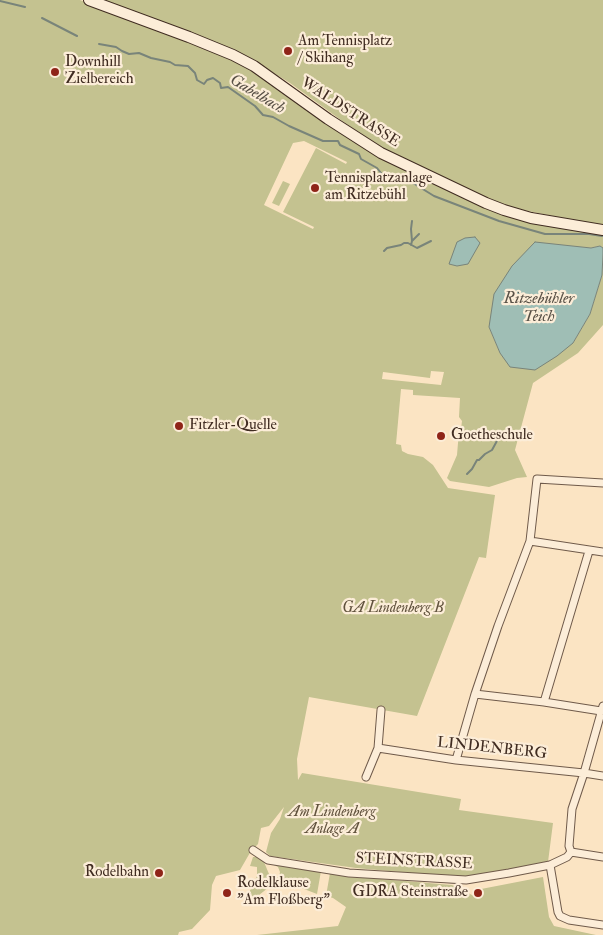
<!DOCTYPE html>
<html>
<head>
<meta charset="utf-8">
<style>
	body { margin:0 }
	canvas { display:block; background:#fbe4c3 }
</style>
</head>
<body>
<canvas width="603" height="935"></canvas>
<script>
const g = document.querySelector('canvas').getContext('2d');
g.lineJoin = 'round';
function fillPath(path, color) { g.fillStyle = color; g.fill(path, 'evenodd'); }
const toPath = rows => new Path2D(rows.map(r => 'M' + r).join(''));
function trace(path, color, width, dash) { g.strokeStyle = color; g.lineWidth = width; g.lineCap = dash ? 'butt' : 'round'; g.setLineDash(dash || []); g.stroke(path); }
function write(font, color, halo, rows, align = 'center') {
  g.font = font + ' "IM FELL Double Pica",serif'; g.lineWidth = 4.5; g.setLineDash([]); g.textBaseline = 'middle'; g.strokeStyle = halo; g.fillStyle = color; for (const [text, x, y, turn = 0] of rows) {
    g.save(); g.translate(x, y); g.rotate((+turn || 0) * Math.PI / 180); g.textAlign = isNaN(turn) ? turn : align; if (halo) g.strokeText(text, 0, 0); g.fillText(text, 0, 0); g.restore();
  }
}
fillPath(toPath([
	[0,0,80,0,211,50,255,71,298,101,500,213,603,232,603,248,600,246,591,248,573,247,489,327,500,353,573,343,590,314,602,275,603,254,603,325,578,353,533,383,515,450,527,477,517,478,489,487,450,481,447,478,457,455,459,431,461,429,462,421,459,417,460,398,413,395,413,390,401,389,396,444,401,445,402,451,408,454,423,457,433,465,448,488,495,495,486,558,479,557,417,716,309,697,297,759,298,780,302,773,461,799,459,810,553,823,548,862,466,878,356,868,270,856,266,852,271,833,280,819,284,807,269,826,261,828,258,844,251,851,240,870,216,876,212,885,210,910,192,929,179,932,178,935,0,935],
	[304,141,347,162,346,164,316,148,283,212,314,227,345,165,313,229,264,205,293,143],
	[431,371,444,372,441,385,382,379,383,372,430,378],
	[94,0,603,0,603,226,518,209,472,193,383,148,345,123,290,83,249,58],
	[283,181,290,184,279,206,272,203],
	[253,857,258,857,264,862,269,874,274,878,279,877,280,872,278,867,272,864,321,871,317,894,286,882,277,884,268,888,250,902,246,899,257,876,257,867,250,866],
	[330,873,349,877,369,878,452,885,474,896,476,890,543,877,549,917,554,926,596,935,257,935,338,926,346,907,333,898,326,896]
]), '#c4c290');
const water = toPath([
	[475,237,480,243,468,264,457,266,449,264,457,242,465,238,475,237],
	[535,242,591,248,600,246,603,248,603,254,602,275,590,314,573,343,557,356,535,370,510,367,500,353,489,327,494,294,512,266,535,242]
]);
fillPath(water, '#9fbeb5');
trace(water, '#79847a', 1);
trace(toPath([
	[0,1,25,7],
	[42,18,77,36],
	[99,44,116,47,122,51,129,54,139,53,151,58,170,62,175,65,188,66,195,73,197,80,204,84,207,80,213,78,220,83,221,88,228,87,255,106,263,115,273,117,289,126,323,141,338,141,340,145,359,154,361,159,377,168,385,178,394,183,413,183,434,196,499,221,545,234,589,234,602,236],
	[412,241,419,234],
	[411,245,412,241,411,229,412,221],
	[384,251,387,248,401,245,404,243,408,243,417,248,431,241],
	[467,474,472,469,477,460,479,460,485,454,492,450,498,439],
	[448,882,463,883]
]), '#79847a', 2);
const street = toPath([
	[530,541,603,552],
	[475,694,544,702,601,711],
	[544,702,589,551],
	[378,748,381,710],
	[456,760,475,694,498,626,530,541,537,479,603,483],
	[366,777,378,748,456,760,584,773,603,776],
	[253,850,268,860,349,873,466,880,509,873,550,865,567,857,571,852,603,857],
	[571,852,569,846,572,809,584,773,603,706],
	[550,865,558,912,560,916,569,920,603,925]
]);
const secondary = toPath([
	[89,0,189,37,233,55,254,66,328,119,381,153,486,203,504,210,531,218,603,230]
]);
trace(street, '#6f5a4a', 9);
trace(secondary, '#402c21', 12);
trace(street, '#fcedd8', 7);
trace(secondary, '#fcedd8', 10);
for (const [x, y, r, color] of [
	[288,51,5,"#8f2418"],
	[55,72,5,"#8f2418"],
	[315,188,5,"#8f2418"],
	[179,426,5,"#8f2418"],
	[441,436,5,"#8f2418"],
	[159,873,5,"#8f2418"],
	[227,893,5,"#8f2418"],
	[478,893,5,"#8f2418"]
]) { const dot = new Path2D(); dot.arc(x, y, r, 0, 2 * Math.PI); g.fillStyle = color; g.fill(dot); trace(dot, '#fcedd8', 2); }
write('15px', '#402c21', '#fcedd8', [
	["Am Tennisplatz",298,42],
	["/ Skihang",298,59],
	["Downhill",65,63],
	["Zielbereich",65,80],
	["Tennisplatzanlage",325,179],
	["am Ritzebühl",325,196],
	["Fitzler-Quelle",189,426],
	["Goetheschule",451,436],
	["Rodelbahn",149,873,"right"],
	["Rodelklause",237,884],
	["\"Am Floßberg\"",237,901],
	["GDRA Steinstraße",468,893,"right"]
], 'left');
write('15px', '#402c21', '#fcedd8', [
	["WALDSTRASSE",350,113,33],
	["LINDENBERG",492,749,6],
	["STEINSTRASSE",414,862,3]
]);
write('italic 15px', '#61523d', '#fcedd8', [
	["GA Lindenberg B",393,609],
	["Am Lindenberg",332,813],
	["Anlage A",332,830]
]);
write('italic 16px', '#585046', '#fcedd8', [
	["Gabelbach",257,95,31],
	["Ritzebühler",539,300],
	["Teich",539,318]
]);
</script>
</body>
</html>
